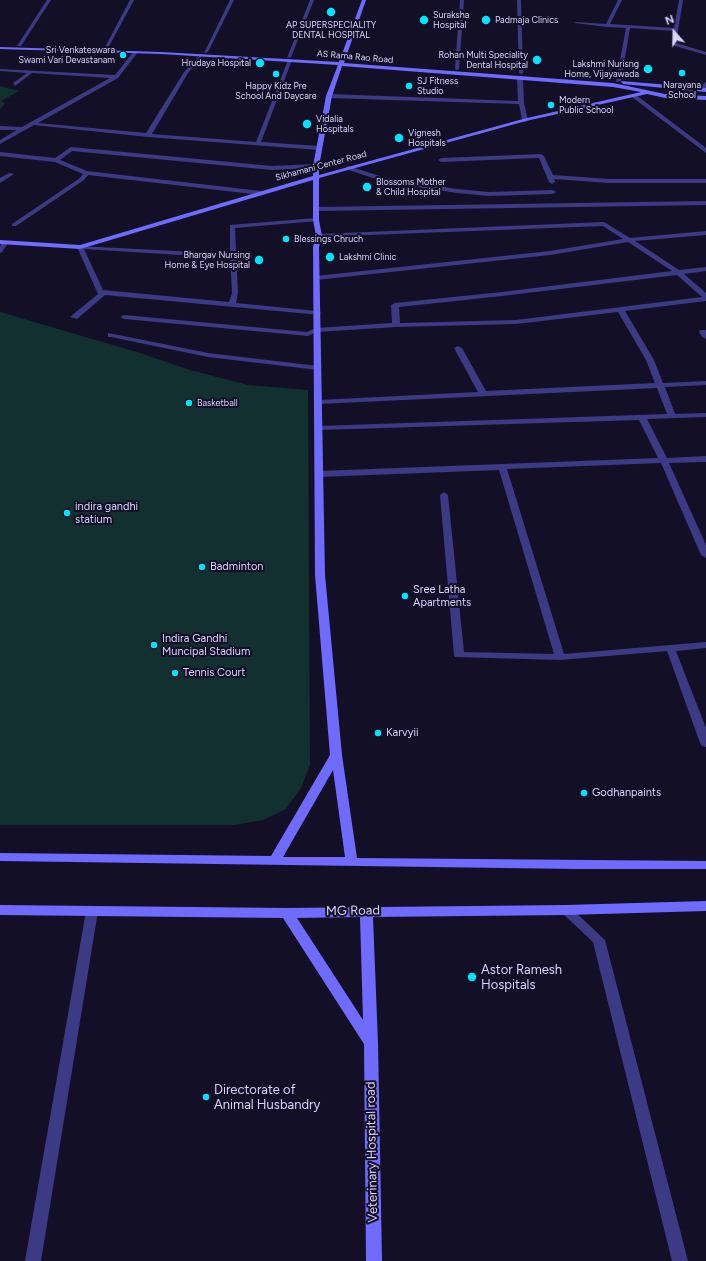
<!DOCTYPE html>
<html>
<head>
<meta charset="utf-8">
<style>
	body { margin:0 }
	#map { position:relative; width:706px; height:1261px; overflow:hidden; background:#130f26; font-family:Figtree,sans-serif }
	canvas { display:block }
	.north { position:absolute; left:654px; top:12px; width:40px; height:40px; -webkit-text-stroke:3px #130f26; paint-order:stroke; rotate:340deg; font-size:11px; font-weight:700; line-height:16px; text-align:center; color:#d9d4ff }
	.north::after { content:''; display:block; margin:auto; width:14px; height:18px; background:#d9d4ff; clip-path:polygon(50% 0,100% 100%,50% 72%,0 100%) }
</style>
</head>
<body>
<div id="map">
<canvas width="706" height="1261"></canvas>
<div class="north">N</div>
</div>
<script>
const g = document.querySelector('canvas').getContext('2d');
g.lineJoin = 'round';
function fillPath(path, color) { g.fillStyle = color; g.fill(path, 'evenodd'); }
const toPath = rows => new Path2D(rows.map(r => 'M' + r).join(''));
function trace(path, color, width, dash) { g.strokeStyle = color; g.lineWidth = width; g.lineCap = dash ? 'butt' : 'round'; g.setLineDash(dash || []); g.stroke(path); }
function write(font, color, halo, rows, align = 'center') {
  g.font = font + ' Figtree,sans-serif'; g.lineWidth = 4; g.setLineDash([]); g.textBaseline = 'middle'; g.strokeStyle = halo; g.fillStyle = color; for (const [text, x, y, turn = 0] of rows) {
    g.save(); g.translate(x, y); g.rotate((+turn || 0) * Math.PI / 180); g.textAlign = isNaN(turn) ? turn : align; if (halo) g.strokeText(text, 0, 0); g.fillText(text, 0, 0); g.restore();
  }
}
fillPath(toPath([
	[0,86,19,91,1,101,5,103,0,110],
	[0,312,137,352,190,370,248,385,308,390,310,765,301,788,286,809,263,820,235,825,0,825]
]), '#12302f');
fillPath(toPath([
	[47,0,51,0,21,46,17,46,47,0],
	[130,0,134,0,108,48,104,49,130,0],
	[230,0,234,0,208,52,204,53,230,0],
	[310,0,314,0,291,57,287,58,310,0],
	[460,0,464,0,459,69,457,70,455,69,460,0],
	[517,0,521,0,523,73,521,74,519,73,517,0],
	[618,0,622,0,610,24,674,28,679,0,683,0,676,43,706,52,706,55,672,45,674,31,630,28,621,81,616,82,626,28,607,27,574,23,576,22,606,24,618,0],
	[134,51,138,52,118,78,38,123,146,133,184,72,201,54,203,55,188,73,152,134,256,142,288,60,290,59,292,60,261,142,319,146,322,148,319,150,148,137,34,125,0,144,0,140,17,130,0,130,0,126,22,127,110,78,32,73,15,86,13,83,27,73,0,71,0,69,115,75,134,51],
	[520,77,523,79,524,103,528,120,525,122,522,120,519,104,329,98,326,96,329,94,518,101,517,79,520,77],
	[706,82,706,90,701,91,703,84,706,82],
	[632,95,636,95,706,148,706,153,632,97,632,95],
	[71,147,272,166,316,164,319,166,316,168,272,170,72,151,60,160,87,171,261,191,264,193,261,195,88,175,84,180,16,226,12,226,12,224,80,178,83,174,55,162,0,156,0,152,55,158,71,147],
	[541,154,544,156,553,175,609,179,706,179,706,183,609,183,554,179,555,182,552,184,549,182,539,158,441,162,438,160,441,158,541,154],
	[348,166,386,178,457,189,489,192,553,190,556,192,553,194,489,196,457,193,385,182,346,169,346,167,348,166],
	[9,173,14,174,0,183,0,178,9,173],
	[706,201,706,205,317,211,314,209,317,207,706,201],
	[316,218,318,219,318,221,235,228,238,293,236,303,317,311,321,313,320,315,105,295,77,319,70,317,98,294,77,247,78,246,196,252,230,251,230,225,316,218],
	[84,249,196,256,230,255,232,293,229,302,103,290,84,249],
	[604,222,630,238,706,231,706,235,635,241,679,270,706,267,706,271,684,274,706,293,706,301,625,311,654,360,663,383,706,381,706,385,665,387,675,414,706,413,706,417,647,419,667,458,706,456,706,462,669,463,706,545,706,558,701,555,661,463,507,469,564,654,706,642,706,648,676,651,706,728,706,747,702,746,700,743,667,651,560,660,455,657,454,655,440,495,444,492,448,495,464,652,554,654,499,470,319,477,315,474,319,471,658,458,639,420,319,430,315,428,319,426,667,414,657,388,319,404,315,402,319,400,478,392,454,348,458,346,462,348,486,391,655,383,646,360,618,312,516,324,396,327,317,332,308,336,124,319,120,317,124,315,307,332,316,328,392,323,391,305,395,303,502,292,672,271,628,242,550,255,316,280,313,278,316,276,550,251,623,239,603,226,317,237,316,236,319,234,604,222],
	[677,275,702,297,516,320,400,323,399,307,502,296,677,275],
	[4,241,9,242,2,252,0,253,0,246,4,241],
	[700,330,706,330,706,339,702,337,699,332,700,330],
	[108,333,208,353,318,366,322,368,318,370,208,357,111,337,108,337,108,333],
	[566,905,570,907,605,940,688,1261,672,1261,593,942,562,913,560,910,562,907,566,905],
	[92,906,96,908,98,911,41,1261,25,1261,86,911,88,908,92,906]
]), '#3d3a85');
fillPath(toPath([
	[362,0,366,0,344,63,613,83,665,94,706,96,706,100,665,98,647,94,526,121,319,178,319,220,322,236,319,247,325,575,342,755,357,858,706,861,706,869,576,869,0,861,0,853,271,856,330,755,315,575,313,247,316,236,313,220,313,180,80,249,0,244,0,240,80,245,313,176,313,166,326,96,338,65,161,54,0,49,0,47,161,52,339,62,362,0],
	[342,66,613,87,641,92,523,119,319,175,319,166,332,96,342,66],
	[333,770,345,857,283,857,333,770],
	[621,81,706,88,706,92,623,84,621,81],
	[706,901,706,911,566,915,373,917,378,1043,382,1261,366,1261,364,1044,283,918,0,915,0,905,287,908,566,905,706,901],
	[360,917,363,1020,297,918,360,917]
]), '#6f6bff');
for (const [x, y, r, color] of [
	[331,12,5,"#00e5ff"],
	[424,20,5,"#00e5ff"],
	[486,20,5,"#00e5ff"],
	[123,55,4,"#00e5ff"],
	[537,60,5,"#00e5ff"],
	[260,63,5,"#00e5ff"],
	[648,69,5,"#00e5ff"],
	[682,73,4,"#00e5ff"],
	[276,74,4,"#00e5ff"],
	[409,86,4,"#00e5ff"],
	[551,105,4,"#00e5ff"],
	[307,124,5,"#00e5ff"],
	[399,138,5,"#00e5ff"],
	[367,187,5,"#00e5ff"],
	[286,239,4,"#00e5ff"],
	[330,257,5,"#00e5ff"],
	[259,260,5,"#00e5ff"],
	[189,403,4,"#00e5ff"],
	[67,513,4,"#00e5ff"],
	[202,567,4,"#00e5ff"],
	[405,596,4,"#00e5ff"],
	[154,645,4,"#00e5ff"],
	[175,673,4,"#00e5ff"],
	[378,733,4,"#00e5ff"],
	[584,793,4,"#00e5ff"],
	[472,977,5,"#00e5ff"],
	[206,1097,4,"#00e5ff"]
]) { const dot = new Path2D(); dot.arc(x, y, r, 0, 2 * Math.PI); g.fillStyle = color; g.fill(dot); trace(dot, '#130f26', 1.5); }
write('9px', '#d9d4ff', '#130f26', [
	["Suraksha",433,15],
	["Hospital",433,25],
	["Padmaja Clinics",495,20],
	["AP SUPERSPECIALITY",331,25,"center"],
	["DENTAL HOSPITAL",331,35,"center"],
	["Sri Venkateswara",115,50,"right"],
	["Swami Vari Devastanam",115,60,"right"],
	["Rohan Multi Speciality",528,55,"right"],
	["Dental Hospital",528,65,"right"],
	["Hrudaya Hospital",251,63,"right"],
	["Lakshmi Nurisng",639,64,"right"],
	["Home, Vijayawada",639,74,"right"],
	["SJ Fitness",417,81],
	["Studio",417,91],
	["Narayana",682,85,"center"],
	["School",682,95,"center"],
	["Happy Kidz Pre",276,86,"center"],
	["School And Daycare",276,96,"center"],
	["Modern",559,100],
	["Public School",559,110],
	["Vidalia",316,119],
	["Hospitals",316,129],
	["Vignesh",408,133],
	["Hospitals",408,143],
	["Blossoms Mother",376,182],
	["& Child Hospital",376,192],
	["Blessings Chruch",294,239],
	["Bhargav Nursing",250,255,"right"],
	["Home & Eye Hospital",250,265,"right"],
	["Lakshmi Clinic",339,257],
	["Basketball",197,403]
], 'left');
write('9px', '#d9d4ff', '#130f26', [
	["AS Rama Rao Road",355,57,5],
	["Sikhamani Center Road",321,166,-15]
]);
write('11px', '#d9d4ff', '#130f26', [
	["indira gandhi",75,507],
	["statium",75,520],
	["Badminton",210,567],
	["Sree Latha",413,590],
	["Apartments",413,603],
	["Indira Gandhi",162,639],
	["Muncipal Stadium",162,652],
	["Tennis Court",183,673],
	["Karvyii",386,733],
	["Godhanpaints",592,793]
], 'left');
write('13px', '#d9d4ff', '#130f26', [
	["MG Road",353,911,-1],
	["Veterinary Hospital road",372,1152,-91]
]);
write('13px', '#d9d4ff', '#130f26', [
	["Astor Ramesh",481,970],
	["Hospitals",481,985],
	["Directorate of",214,1090],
	["Animal Husbandry",214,1105]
], 'left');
</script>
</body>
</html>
